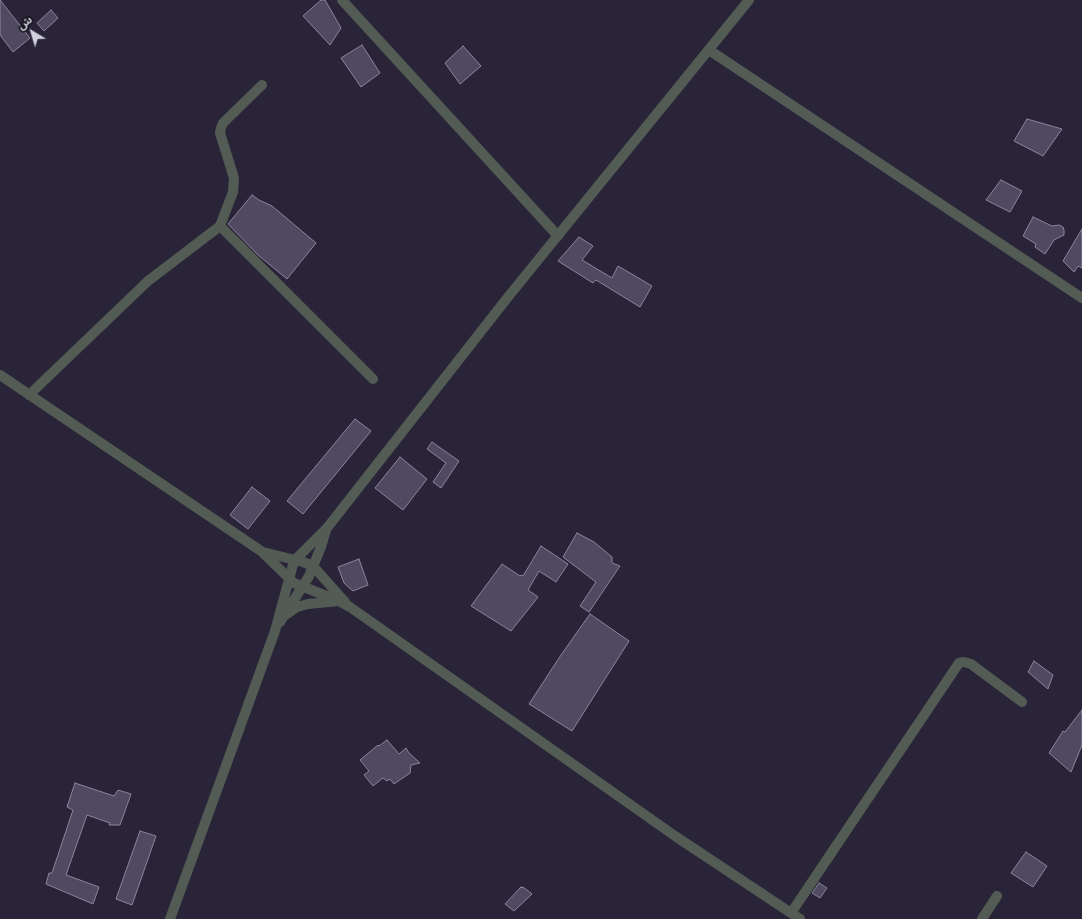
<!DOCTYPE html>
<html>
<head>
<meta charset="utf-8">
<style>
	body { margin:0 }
	#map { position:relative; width:1082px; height:919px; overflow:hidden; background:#292438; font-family:Commissioner,"Noto Sans Arabic",sans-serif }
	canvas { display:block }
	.north { position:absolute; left:12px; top:12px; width:40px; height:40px; -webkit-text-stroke:3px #110f18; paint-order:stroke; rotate:322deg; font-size:11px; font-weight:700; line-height:16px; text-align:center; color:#d5d2df }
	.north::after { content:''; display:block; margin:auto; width:14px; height:18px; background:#d5d2df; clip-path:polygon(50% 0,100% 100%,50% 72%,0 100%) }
</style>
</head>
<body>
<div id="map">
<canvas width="1082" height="919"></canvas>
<div class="north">ش</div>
</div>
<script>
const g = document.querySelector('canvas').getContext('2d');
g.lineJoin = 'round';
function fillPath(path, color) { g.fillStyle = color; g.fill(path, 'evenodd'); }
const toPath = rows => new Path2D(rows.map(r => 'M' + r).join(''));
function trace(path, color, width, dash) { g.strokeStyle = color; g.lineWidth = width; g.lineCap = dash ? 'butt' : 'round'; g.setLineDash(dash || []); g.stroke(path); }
const building = toPath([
	[0,0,30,38,13,52,0,35,0,0],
	[321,0,325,0,341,28,330,45,303,16,321,0],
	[51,10,58,18,44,31,37,23,51,10],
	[362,45,380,73,361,87,341,58,362,45],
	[463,46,481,66,460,84,445,63,463,46],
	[1027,119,1062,129,1043,156,1014,141,1027,119],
	[1001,180,1022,191,1010,212,986,200,1001,180],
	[252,195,259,200,272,206,316,243,287,279,258,255,228,224,252,195],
	[1033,217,1052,226,1059,225,1063,227,1064,230,1064,235,1054,240,1045,254,1035,247,1036,244,1023,236,1033,217],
	[1082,229,1082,268,1078,266,1074,272,1063,261,1082,229],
	[579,237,593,246,582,260,612,278,618,266,652,286,640,307,596,280,593,283,558,261,579,237],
	[355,419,371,431,303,514,287,501,355,419],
	[432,442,459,461,441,488,433,482,446,463,427,449,432,442],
	[400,457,427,479,403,510,375,488,400,457],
	[252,487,270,501,248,529,230,515,252,487],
	[577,533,594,542,612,557,612,563,620,566,589,612,580,606,596,582,563,557,577,533],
	[541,546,568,564,556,582,539,571,528,590,538,597,511,631,471,606,502,564,520,576,521,575,523,576,541,546],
	[359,559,368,585,353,591,344,583,338,567,359,559],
	[590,614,629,641,572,731,529,704,561,655,590,614],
	[1034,661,1053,675,1048,689,1028,672,1034,661],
	[1082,710,1082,745,1071,772,1049,753,1063,731,1065,732,1082,710],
	[387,740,399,754,406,748,409,753,420,763,411,765,410,773,394,784,390,779,387,781,383,778,373,786,364,775,369,771,360,760,378,745,379,746,387,740],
	[75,783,114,796,118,790,131,794,120,825,109,825,110,823,87,815,66,875,99,887,93,904,46,884,49,873,52,873,73,810,67,807,75,783],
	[140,831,156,836,132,905,116,899,140,831],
	[1026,852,1047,866,1033,887,1011,873,1026,852],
	[819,883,827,888,820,898,812,893,819,883],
	[521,887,522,888,523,887,532,894,514,911,505,904,521,887]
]);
fillPath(building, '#4f4a60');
trace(building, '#8b859e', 1);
trace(toPath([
	[342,0,558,236],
	[709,50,1082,298],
	[220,226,233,192,234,178,220,133,221,128,223,123,262,85],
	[0,375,261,551,294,583,339,601,350,607,675,836,800,919],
	[29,395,148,281,220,226,373,379],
	[263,552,303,562,313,566,345,602],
	[791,913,959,663,964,662,971,664,1022,702],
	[982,919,997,896]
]), '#535c54', 10);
trace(toPath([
	[287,614,297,607,308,604,339,601],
	[280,622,309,576,321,547,326,530],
	[170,919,275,631,294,561,327,528,508,297,749,0]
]), '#535c54', 10);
</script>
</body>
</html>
